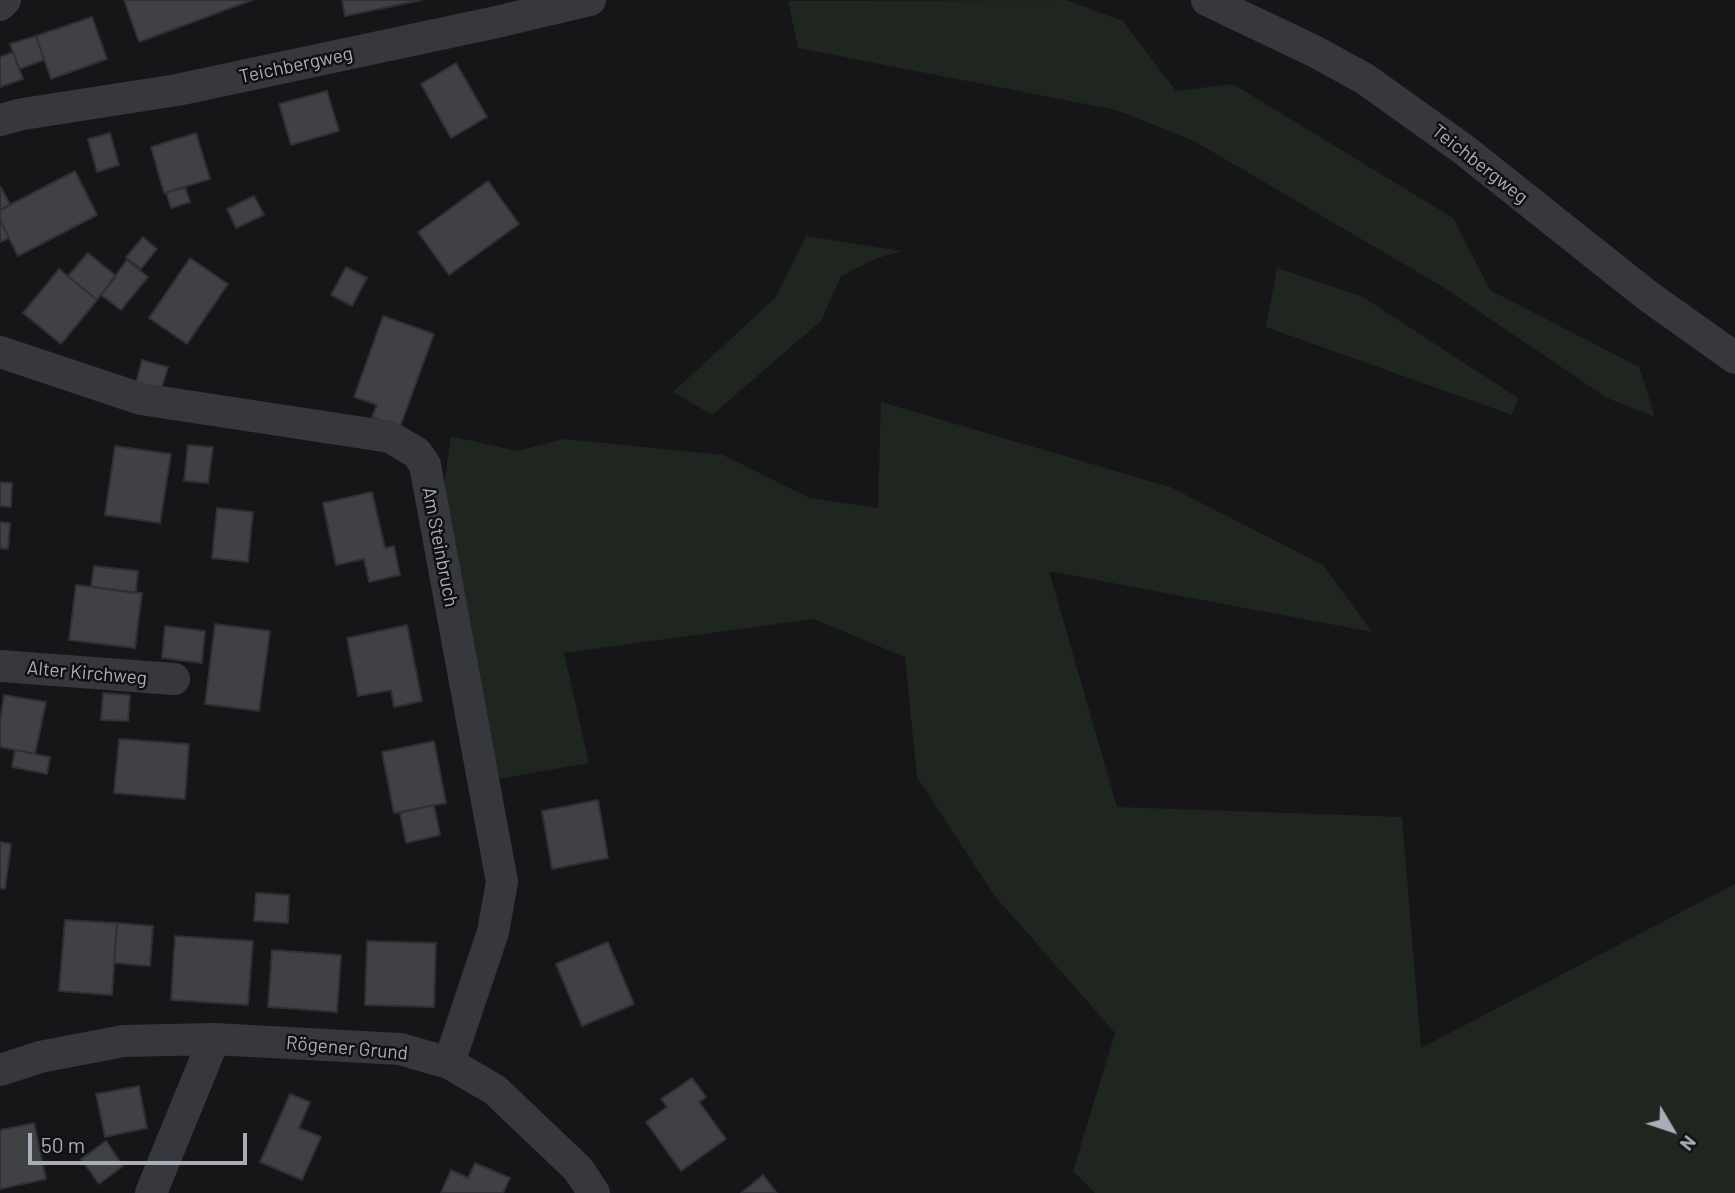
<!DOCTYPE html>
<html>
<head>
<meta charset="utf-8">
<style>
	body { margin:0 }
	#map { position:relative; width:1735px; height:1193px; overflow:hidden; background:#161618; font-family:Barlow,sans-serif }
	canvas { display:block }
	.north { position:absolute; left:1637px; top:1095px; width:70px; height:70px; -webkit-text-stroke:5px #111113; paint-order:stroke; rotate:129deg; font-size:19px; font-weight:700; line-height:28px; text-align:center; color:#a8adb8 }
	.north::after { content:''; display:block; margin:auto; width:24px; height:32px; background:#a8adb8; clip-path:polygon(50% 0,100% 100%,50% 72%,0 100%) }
	.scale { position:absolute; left:28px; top:1133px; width:219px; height:32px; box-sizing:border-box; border:4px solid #a8adb8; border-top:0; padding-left:9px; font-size:21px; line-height:24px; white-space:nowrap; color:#a8adb8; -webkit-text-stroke:5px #111113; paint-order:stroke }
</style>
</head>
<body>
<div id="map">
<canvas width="1735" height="1193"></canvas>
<div class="north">N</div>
<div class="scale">50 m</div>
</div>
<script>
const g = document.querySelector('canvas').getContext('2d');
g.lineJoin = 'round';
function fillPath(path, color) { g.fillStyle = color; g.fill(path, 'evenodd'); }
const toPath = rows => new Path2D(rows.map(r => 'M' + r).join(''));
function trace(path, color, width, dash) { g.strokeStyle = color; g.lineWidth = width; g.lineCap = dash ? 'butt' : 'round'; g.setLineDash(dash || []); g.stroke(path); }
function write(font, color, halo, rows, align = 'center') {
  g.font = font + ' Barlow,sans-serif'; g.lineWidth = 5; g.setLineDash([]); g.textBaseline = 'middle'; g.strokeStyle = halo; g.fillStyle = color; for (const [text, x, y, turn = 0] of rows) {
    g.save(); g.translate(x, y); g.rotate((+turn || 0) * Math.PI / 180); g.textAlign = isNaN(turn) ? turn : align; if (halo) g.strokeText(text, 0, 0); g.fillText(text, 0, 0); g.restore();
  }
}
fillPath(toPath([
	[1066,0,1123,21,1176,91,1233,84,1453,218,1490,290,1639,367,1655,417,1607,398,1443,287,1194,141,1116,110,798,48,788,1],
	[806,236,902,251,875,259,841,276,821,321,712,415,673,392,775,298],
	[1277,268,1363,297,1518,398,1512,415,1266,327],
	[881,402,1170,487,1323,565,1372,632,1049,571,1117,807,1402,817,1421,1048,1735,884,1735,1193,1095,1193,1073,1171,1115,1033,994,895,917,777,905,657,813,619,564,653,589,763,492,780,444,486,451,436,517,451,564,439,723,455,810,498,878,508]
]), '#1e261f');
const building = toPath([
	[124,0,252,0,139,42,124,0],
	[342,0,422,0,345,16,342,0],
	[92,17,107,59,51,79,36,36,92,17],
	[36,36,44,60,19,69,10,44,36,36],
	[13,52,23,79,0,87,0,57,13,52],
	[456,63,487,117,451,138,421,84,456,63],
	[327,91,339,131,291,145,279,104,327,91],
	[110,133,119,165,97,172,88,139,110,133],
	[196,133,210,179,164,193,151,147,196,133],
	[75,171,97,215,18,256,0,220,0,210,75,171],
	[488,181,519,224,449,275,418,232,488,181],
	[1,187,10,205,0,210,0,188,1,187],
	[185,187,190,202,171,208,166,193,185,187],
	[254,196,264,215,236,228,227,209,254,196],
	[0,220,9,238,0,242,0,220],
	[143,237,157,249,141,269,126,257,143,237],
	[88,253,116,276,97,300,68,276,88,253],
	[190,258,228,284,187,344,149,318,190,258],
	[127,260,148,277,121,310,101,295,127,260],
	[346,267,367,278,352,306,331,295,346,267],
	[59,269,97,300,61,344,23,313,59,269],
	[383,316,434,334,400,427,372,417,377,405,354,397,383,316],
	[142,360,168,367,160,393,135,386,142,360],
	[188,445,213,447,208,483,184,481,188,445],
	[115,446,171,454,160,523,105,515,115,446],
	[0,482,12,483,11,507,0,506,0,482],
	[372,492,385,548,394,546,400,575,369,582,364,559,336,565,323,503,372,492],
	[217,508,253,512,248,562,212,558,217,508],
	[0,522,10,523,8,549,0,548,0,522],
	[94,566,138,571,136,593,91,587,94,566],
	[76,585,142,593,135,648,69,640,76,585],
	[215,624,270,631,259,711,205,704,215,624],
	[407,625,422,701,394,707,391,690,358,696,347,638,407,625],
	[165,626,205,631,202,663,162,658,165,626],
	[103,693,130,695,128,721,101,720,103,693],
	[4,695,46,702,35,754,0,747,0,721,4,695],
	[119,739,189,744,185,799,114,793,119,739],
	[434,741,446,803,394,813,382,752,434,741],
	[15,750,50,757,47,774,12,767,15,750],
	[598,800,608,858,552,869,542,811,598,800],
	[434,805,440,835,406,843,400,813,434,805],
	[0,842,11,844,5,889,0,888,0,842],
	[256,893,289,895,288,923,254,921,256,893],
	[65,920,117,923,112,995,59,991,65,920],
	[117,923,153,926,150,966,114,963,117,923],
	[175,936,253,941,248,1005,171,1000,175,936],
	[367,941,436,943,434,1007,365,1005,367,941],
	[608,942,634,1004,582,1026,556,964,608,942],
	[272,950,341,955,337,1012,268,1007,272,950],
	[692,1078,706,1097,699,1102,726,1139,681,1171,646,1122,667,1107,661,1099,692,1078],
	[139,1086,147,1128,105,1137,96,1094,139,1086],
	[290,1094,310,1102,299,1128,321,1137,302,1180,260,1162,290,1094],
	[34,1123,46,1179,0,1189,0,1130,34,1123],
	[106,1141,123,1166,99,1184,81,1159,106,1141],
	[475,1163,510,1178,503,1193,441,1193,451,1170,468,1178,475,1163],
	[763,1175,777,1193,741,1193,763,1175]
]);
fillPath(building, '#404145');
trace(building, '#303034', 2);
trace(toPath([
	[1207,0,1316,52,1365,79,1463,149,1648,296,1735,358],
	[0,5,5,0],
	[0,120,23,114,177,90,492,23,590,0],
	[0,352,141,399,390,437,417,453,425,465,502,882,493,932,449,1063],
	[0,666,174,679],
	[0,1070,40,1057,123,1041,214,1039,400,1049,449,1063,495,1090,578,1169,594,1193],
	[151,1193,214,1039]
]), '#37383d', 32);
write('19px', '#a8adb8', '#111113', [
	["Teichbergweg",296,65,-12],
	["Teichbergweg",1480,164,38],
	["Am Steinbruch",440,547,79],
	["Alter Kirchweg",87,673,5],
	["Rögener Grund",347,1048,5]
]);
</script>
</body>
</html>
